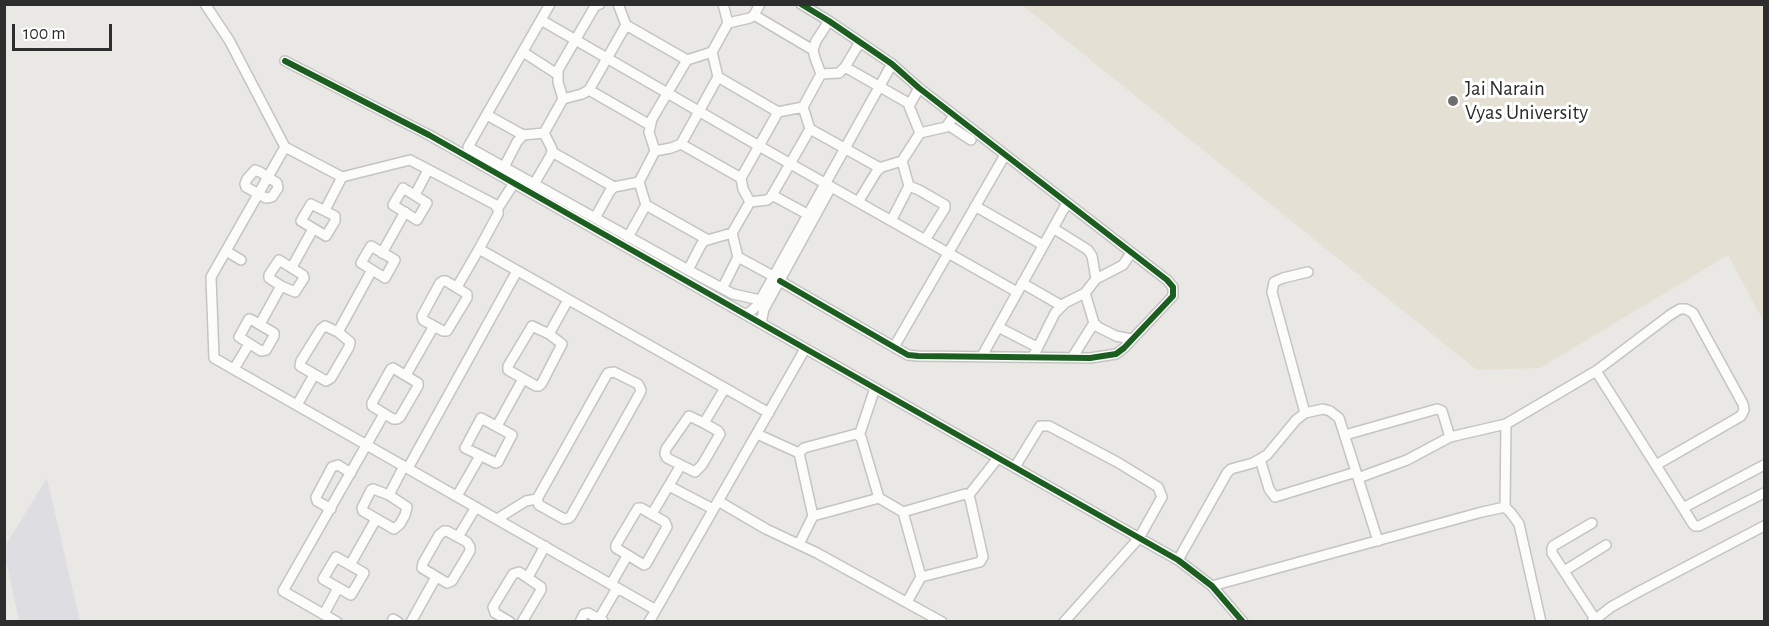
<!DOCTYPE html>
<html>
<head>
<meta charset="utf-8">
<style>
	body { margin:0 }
	#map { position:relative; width:1769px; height:626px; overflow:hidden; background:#eae8e4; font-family:"Alegreya Sans",sans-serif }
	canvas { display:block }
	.frame { position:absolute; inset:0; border:6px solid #2d2d2d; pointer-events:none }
	.scale { position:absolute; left:12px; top:24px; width:100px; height:27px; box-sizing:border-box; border:3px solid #2d2d2d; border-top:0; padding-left:8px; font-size:18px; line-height:21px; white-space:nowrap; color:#2d2d2d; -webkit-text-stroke:4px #fff; paint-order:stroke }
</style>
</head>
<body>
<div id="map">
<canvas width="1769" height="626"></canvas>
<div class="frame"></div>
<div class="scale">100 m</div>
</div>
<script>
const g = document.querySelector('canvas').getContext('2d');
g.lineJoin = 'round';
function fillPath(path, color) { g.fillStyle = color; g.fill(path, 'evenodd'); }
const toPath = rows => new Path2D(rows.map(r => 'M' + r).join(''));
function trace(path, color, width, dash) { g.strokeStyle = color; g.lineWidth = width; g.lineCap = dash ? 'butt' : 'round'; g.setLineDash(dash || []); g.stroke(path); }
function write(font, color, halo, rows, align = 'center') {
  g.font = font + ' "Alegreya Sans",sans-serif'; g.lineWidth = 6; g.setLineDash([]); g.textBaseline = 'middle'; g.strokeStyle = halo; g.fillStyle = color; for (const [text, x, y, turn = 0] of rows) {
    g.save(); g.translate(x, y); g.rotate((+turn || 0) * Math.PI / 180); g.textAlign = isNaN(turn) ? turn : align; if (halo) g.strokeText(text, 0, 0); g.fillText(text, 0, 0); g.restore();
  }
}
fillPath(toPath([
	[1022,5,1764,5,1764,322,1728,255,1540,368,1477,370]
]), '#e4e0d3');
fillPath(toPath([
	[47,478,80,621,19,621,5,556,5,546]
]), '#dedee2');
const minor = toPath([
	[205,4,229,40,285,147,342,177,410,160,494,204,498,208,498,214,479,249,769,413],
	[550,4,468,147,688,270,733,294,760,300],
	[754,15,760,4],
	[541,20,759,146,1017,292],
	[728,23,750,18,754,15,813,50],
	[626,25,687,60],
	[523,52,557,74],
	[285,61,429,135,1178,560,1212,586,1243,622],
	[845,67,910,104],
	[821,74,815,58,813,50,816,41,829,21],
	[821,74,839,73,845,67,860,42],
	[718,77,778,112],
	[919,88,909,106,920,133],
	[589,90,650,125],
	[563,99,582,94,589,90,626,25,618,4],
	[487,115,523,135],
	[948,125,971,140],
	[810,129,880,168],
	[681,144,741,178],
	[285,147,211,277,214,358,656,610],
	[655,151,671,148,681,144,718,77,712,52],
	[552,152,614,187],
	[504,167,517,142,523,135,544,133,563,99,558,82,558,70,595,6,600,4],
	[255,170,260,172,277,183,278,188,272,197,266,198,246,187,245,184,247,179,255,170],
	[534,184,551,155,552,149,544,133],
	[909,186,919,190,945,205,945,208,925,240],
	[403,188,427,203,417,220,393,205,403,188],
	[415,195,428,170],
	[772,195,807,214],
	[750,202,767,200,771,197,810,129,803,107,821,74],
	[858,202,877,171,882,167,902,161,920,133,946,127,954,116],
	[311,204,335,216,335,221,326,236,301,221,311,204],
	[646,205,708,240],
	[975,206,1043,245],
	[498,208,514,183],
	[325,210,342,177],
	[595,218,610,191,614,187,639,182,655,151,649,132,652,119,687,60,712,52,728,23,723,4],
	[891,221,909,186,902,161],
	[1053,228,1088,250,1092,256,1096,279],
	[628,237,646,205,639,182],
	[371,246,395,260,385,278,361,263,371,246],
	[226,251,241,260],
	[382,253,405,212],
	[738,257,773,276],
	[279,260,303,275,304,278,295,292,281,286,269,278,269,275,279,260],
	[292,267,313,229],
	[688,270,701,245,704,241,732,233],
	[443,281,446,281,467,294,467,298,447,331,443,331,423,320,422,316,440,283,443,281],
	[780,281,894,347,908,355,918,356,1090,358,1116,354,1124,348,1173,296,1173,287,1167,280,919,88,892,64,829,21,801,4],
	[1022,283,1062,306],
	[457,287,479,249],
	[723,287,738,257,732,233,750,202,743,189,741,178,778,112,803,107],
	[1085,293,1094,323,1098,327,1116,336,1131,339],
	[746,315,757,306,892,64],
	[249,319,252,320,274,333,274,336,266,350,261,351,239,337,249,319],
	[761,323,764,309,831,187],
	[260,324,281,286],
	[325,326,338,332,350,342,349,347,331,378,326,381,300,366,301,361,321,329,325,326],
	[532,326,549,334,562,344,542,383,539,386,536,386,508,370,508,366,532,326],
	[998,327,1037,347],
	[338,332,372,270],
	[549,334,568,300],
	[894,347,1005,155],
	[982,356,1067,203],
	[1033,357,1055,313,1065,303,1085,293,1096,279,1123,265,1131,253],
	[1072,358,1094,323],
	[393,368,418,383,418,386,400,417,397,419,393,419,372,406,372,403,391,369,393,368],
	[234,369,249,344],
	[1596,371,1683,508],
	[614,372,638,384,641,390,640,393,571,516,569,518,564,519,539,505,537,499,606,376,608,373,614,372],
	[406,375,434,326],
	[297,405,314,375],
	[1305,413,1272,292,1274,282,1283,278,1308,272],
	[689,416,704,423,718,431,720,434,702,465,695,472,667,458,665,454,666,449,689,416],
	[481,418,512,435,498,462,496,463,465,448,481,418],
	[704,423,725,388],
	[497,426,523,379],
	[757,434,799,453],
	[1345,435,1437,409,1442,411,1450,437],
	[859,436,875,388],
	[1260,459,1269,489,1275,497,1356,472],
	[1764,465,1683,508,1693,524,1695,526,1699,526,1764,493],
	[1015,467,1040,426,1049,426,1117,462,1158,487,1162,497,1139,538,1064,622],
	[408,468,517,271],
	[1358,478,1407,460,1450,437,1506,424],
	[669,486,713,509],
	[373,489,389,495,407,507,405,515,400,524,394,529,363,511,362,508,371,490,373,489],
	[389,495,404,466],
	[457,496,480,456],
	[968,496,998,458],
	[718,501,766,529,817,553,942,622],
	[1505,507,1506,424,1596,371,1670,315,1680,309,1686,309,1693,313,1743,404,1744,410,1741,416,1656,465],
	[638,508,641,508,665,522,667,527,646,564,644,565,616,548,616,545,638,508],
	[331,509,317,501,316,497,332,467,338,465,351,473],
	[903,512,921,577],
	[652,514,681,465],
	[813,516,799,453,804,448,856,434,861,437,879,498],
	[497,519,526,501,537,499],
	[1592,523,1553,546,1552,549,1552,553,1595,619],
	[444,531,447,531,467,542,470,547,470,551,452,581,447,583,422,568,423,563,439,535,444,531],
	[458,537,476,507],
	[799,544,813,516,879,498,903,512,965,494,968,496,970,499,983,557,980,562,921,577,907,602],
	[336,557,364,573,351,595,323,579,336,557],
	[1178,560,1227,473,1231,469,1253,463,1267,455,1296,420,1305,413,1323,409,1330,411,1339,418,1378,541],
	[350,565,376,519],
	[1564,571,1606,545],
	[528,577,545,546],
	[611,584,627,556],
	[1212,586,1482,512,1505,507,1511,513,1519,524,1541,622],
	[324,614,338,588],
	[599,619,617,588],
	[337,622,283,591,384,414],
	[392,622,393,619,398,622],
	[411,622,436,577],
	[510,622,495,613,493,607,513,574,519,572,541,587,541,590,522,622],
	[580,622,584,614,588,613,603,621],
	[649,622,805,349],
	[1592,622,1611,607,1640,591,1764,526]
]);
trace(minor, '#c4c4c4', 12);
trace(minor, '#fcfcfb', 9);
trace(toPath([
	[285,61,429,135,1178,560,1212,586,1243,622],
	[780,281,894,347,908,355,918,356,1090,358,1116,354,1124,348,1173,296,1173,287,1167,280,919,88,892,64,829,21,801,4]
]), '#1b5e20', 6);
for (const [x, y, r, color] of [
	[1453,101,6,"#6f6e6d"]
]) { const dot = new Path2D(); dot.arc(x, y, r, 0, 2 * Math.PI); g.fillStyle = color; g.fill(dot); trace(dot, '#fff', 2); }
write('21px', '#2d2d2d', '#fff', [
	["Jai Narain",1465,89],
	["Vyas University",1465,113]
], 'left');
</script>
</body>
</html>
